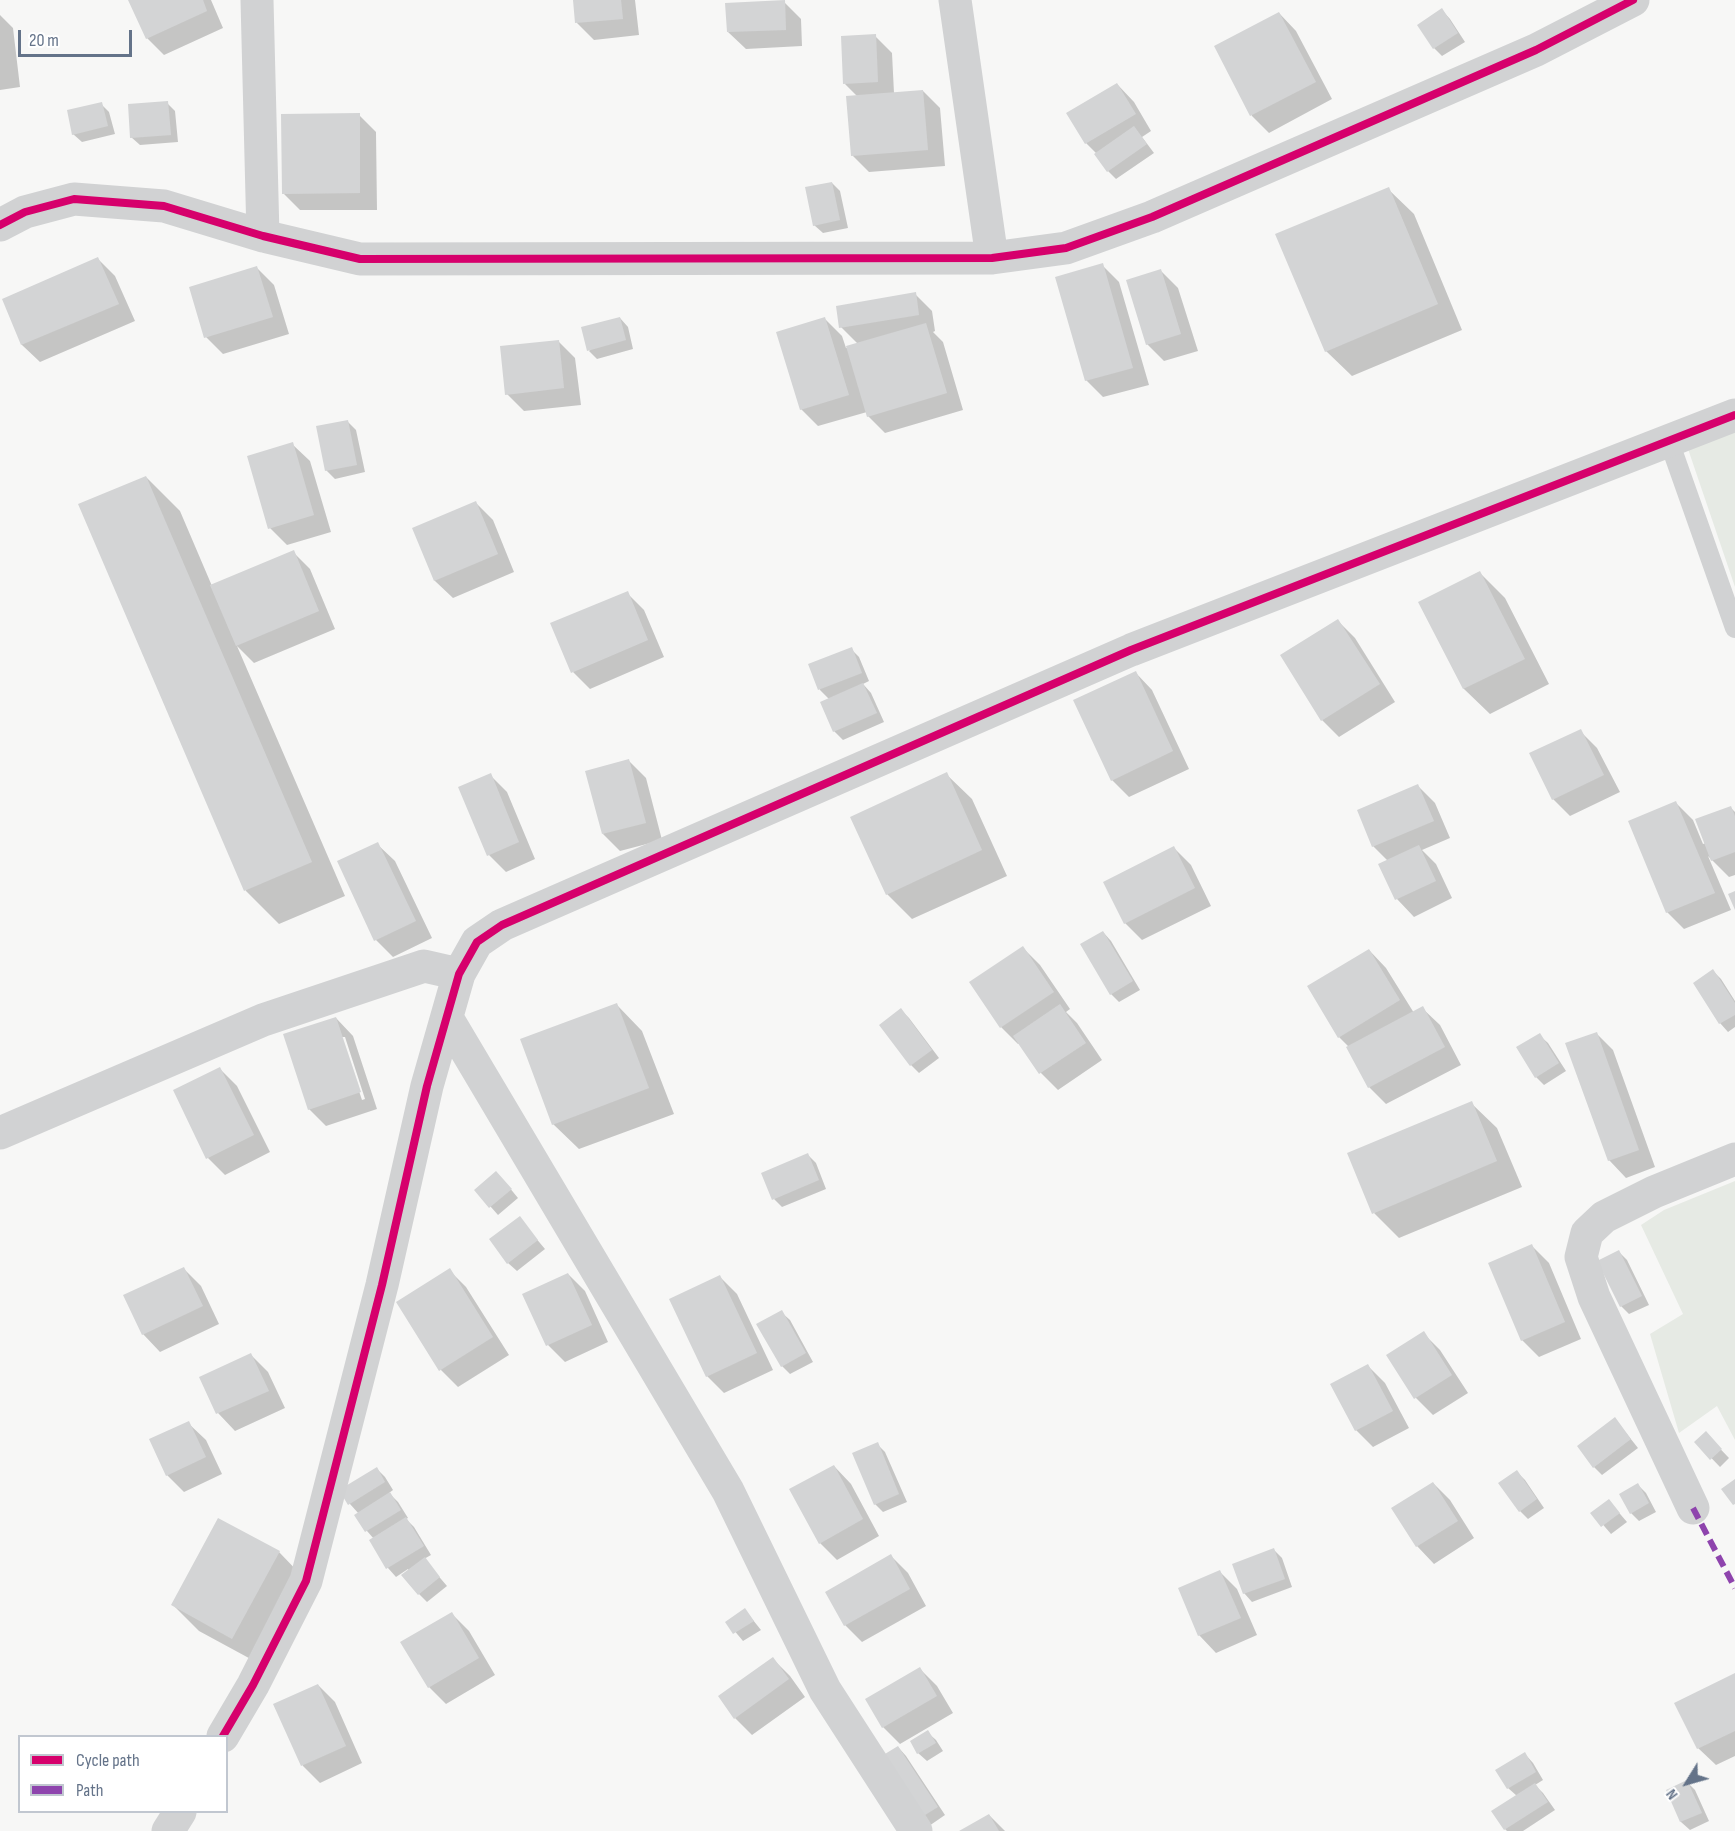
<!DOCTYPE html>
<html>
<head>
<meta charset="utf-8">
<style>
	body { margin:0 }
	#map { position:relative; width:1735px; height:1831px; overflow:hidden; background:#f7f7f6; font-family:"Sofia Sans Condensed",sans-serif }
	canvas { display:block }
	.legend { position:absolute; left:18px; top:1735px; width:210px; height:78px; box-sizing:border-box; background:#fff; border:2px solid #c1c7d0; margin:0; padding:8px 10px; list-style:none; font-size:18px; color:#647389 }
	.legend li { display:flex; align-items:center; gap:12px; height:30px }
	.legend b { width:30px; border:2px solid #c1c7d0 }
	.north { position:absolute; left:1657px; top:1753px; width:60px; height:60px; -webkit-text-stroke:4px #fff; paint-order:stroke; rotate:233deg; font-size:16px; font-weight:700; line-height:24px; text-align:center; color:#647389 }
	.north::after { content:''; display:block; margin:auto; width:21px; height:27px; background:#647389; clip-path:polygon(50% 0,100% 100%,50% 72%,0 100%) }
	.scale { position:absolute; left:18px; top:30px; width:114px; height:27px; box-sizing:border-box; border:3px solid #647389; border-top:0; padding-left:8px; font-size:18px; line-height:21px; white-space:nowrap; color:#647389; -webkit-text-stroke:4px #fff; paint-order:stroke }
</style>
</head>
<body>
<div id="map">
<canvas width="1735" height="1831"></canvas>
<ul class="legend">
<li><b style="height:8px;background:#d6006c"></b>Cycle path</li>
<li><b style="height:8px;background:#8e44ad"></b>Path</li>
</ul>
<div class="north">N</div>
<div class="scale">20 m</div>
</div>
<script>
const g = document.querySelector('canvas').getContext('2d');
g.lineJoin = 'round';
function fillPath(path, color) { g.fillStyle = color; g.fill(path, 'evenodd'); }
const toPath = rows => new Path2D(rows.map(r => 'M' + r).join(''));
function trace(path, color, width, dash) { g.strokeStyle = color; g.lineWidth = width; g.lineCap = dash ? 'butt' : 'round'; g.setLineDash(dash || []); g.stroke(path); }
fillPath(toPath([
	[1735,428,1735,587,1687,446],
	[1735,1181,1735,1440,1717,1406,1679,1433,1650,1334,1683,1314,1641,1225,1664,1210]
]), '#e6eae4');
fillPath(toPath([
	[130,0,211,0,223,28,164,55,147,38],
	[575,0,635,0,639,35,594,40,577,23],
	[784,2,801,19,802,46,746,49,728,32],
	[1442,10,1450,19,1465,42,1442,56,1434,48],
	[1279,13,1296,31,1332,99,1269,133,1252,116,1216,47],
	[0,15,13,28,20,87,0,90],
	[875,36,892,53,894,93,923,91,940,108,945,166,869,172,852,155,857,96,845,84],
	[1117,84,1134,102,1151,131,1142,137,1154,153,1116,179,1108,171,1097,154,1086,143],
	[167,103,175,111,178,142,140,145,131,137],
	[101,104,109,112,115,134,82,142,73,134],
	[359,115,376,132,377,210,300,210,283,193],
	[832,183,840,191,848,228,823,233,814,225],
	[1388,189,1414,214,1462,330,1352,376,1326,351],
	[98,259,115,276,135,321,40,362,22,345,4,299],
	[1102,265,1119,282,1149,385,1103,397,1086,380],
	[257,268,274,285,289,334,223,354,206,337],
	[1160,270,1178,288,1198,351,1164,361,1147,344],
	[915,294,932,311,935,331,933,332,943,342,963,410,885,433,868,416,867,412,818,426,801,409,825,319,842,336,846,348,858,344,841,327],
	[620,318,628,327,633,349,597,359,589,351],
	[558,341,575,358,581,405,524,411,507,394],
	[348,422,356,430,365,472,335,479,326,470],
	[292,444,310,461,331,532,287,545,270,528],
	[146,477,180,511,212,586,293,552,310,569,335,629,254,663,237,646,345,896,279,924,246,891,80,505],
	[476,503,493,520,514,572,453,598,435,581,414,529],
	[1479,572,1505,598,1549,684,1490,714,1464,689,1420,603],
	[627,593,644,610,664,657,590,689,573,672],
	[1338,621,1355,638,1395,702,1339,737,1322,720],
	[851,649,859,657,869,681,863,684,871,693,884,722,843,740,834,731,822,703,829,699,820,690,810,665],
	[1135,672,1152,690,1189,769,1129,797,1112,780],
	[1580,731,1597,748,1620,792,1570,816,1553,799],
	[629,761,646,778,662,840,620,851,603,834],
	[946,774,972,799,1007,876,912,919,887,894],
	[490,775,507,792,535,859,506,872,489,855],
	[1418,786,1435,803,1450,838,1422,850,1436,864,1452,898,1414,917,1397,899,1380,865,1388,861,1373,846],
	[1676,803,1693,820,1703,844,1706,843,1731,808,1735,812,1735,875,1729,877,1708,856,1731,910,1684,929,1667,912],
	[377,844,395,861,432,938,393,957,376,940],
	[1174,848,1191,865,1211,906,1142,940,1125,923,1105,883],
	[1103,932,1111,941,1140,990,1119,1002,1111,994],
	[1023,948,1040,965,1070,1009,1066,1012,1077,1023,1102,1060,1058,1090,1041,1073,1020,1043,1018,1044,1001,1027,971,983],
	[1369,950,1386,968,1414,1013,1422,1008,1440,1025,1461,1065,1386,1104,1369,1087,1349,1047,1339,1037],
	[1713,971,1721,979,1735,1001,1735,1027,1728,1032,1720,1023,1695,983],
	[617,1005,642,1031,674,1114,579,1149,553,1124],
	[901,1010,909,1018,939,1058,919,1073,911,1065,881,1025],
	[336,1018,353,1036,377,1109,326,1126,309,1109],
	[341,1037,345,1037,365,1099,362,1100],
	[1596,1033,1613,1050,1655,1167,1626,1178,1609,1160],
	[1539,1035,1548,1043,1566,1071,1544,1085,1536,1077],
	[220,1069,237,1086,270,1152,225,1175,208,1158],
	[1471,1103,1497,1128,1522,1187,1399,1238,1374,1213],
	[808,1155,816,1163,826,1189,782,1207,774,1199],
	[504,1181,518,1198,498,1215,476,1190],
	[519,1218,545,1249,517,1271,508,1263],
	[1532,1246,1549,1263,1581,1339,1539,1357,1522,1340],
	[1619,1252,1627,1260,1649,1305,1629,1314,1621,1306],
	[184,1269,201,1286,219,1324,160,1352,143,1334],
	[449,1270,466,1287,509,1355,458,1387,441,1370],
	[568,1274,585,1291,608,1342,565,1362,548,1345],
	[720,1277,737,1294,773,1370,724,1393,707,1376],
	[781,1312,790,1320,813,1362,790,1374,782,1366],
	[1423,1333,1440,1350,1468,1393,1433,1415,1416,1398,1388,1356],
	[251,1355,268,1372,285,1408,235,1431,218,1413,201,1378],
	[1368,1366,1385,1383,1409,1428,1373,1447,1356,1430],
	[1615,1419,1638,1448,1602,1475,1594,1467],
	[188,1423,206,1440,222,1474,184,1492,167,1475],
	[1706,1434,1729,1458,1720,1467,1696,1442],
	[877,1444,885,1452,907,1502,883,1512,875,1504],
	[834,1466,851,1484,879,1536,837,1560,820,1543],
	[377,1469,385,1477,393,1490,389,1493,398,1502,408,1518,406,1519,414,1527,431,1555,424,1559,447,1586,427,1602,419,1594,408,1569,396,1577,388,1568,371,1541,374,1539,367,1531,356,1515,359,1514,350,1504,341,1491],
	[1517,1472,1525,1480,1544,1508,1528,1519,1520,1511],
	[1433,1483,1450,1500,1474,1538,1434,1564,1417,1546,1393,1509],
	[1638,1485,1646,1493,1656,1512,1639,1521,1631,1513],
	[1609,1501,1627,1522,1611,1534,1593,1513],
	[1274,1550,1282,1558,1292,1587,1252,1602,1244,1593],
	[279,1552,304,1578,258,1663,199,1631,173,1605],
	[891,1556,908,1573,926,1606,862,1642,845,1625],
	[1220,1572,1237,1589,1257,1635,1216,1653,1199,1635,1180,1589],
	[745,1610,761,1630,743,1641,727,1622],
	[452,1614,469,1631,495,1675,446,1704,429,1687],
	[773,1659,790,1676,805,1697,752,1735,735,1718],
	[920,1669,937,1686,953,1713,900,1744,883,1727],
	[1735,1675,1735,1756,1716,1765,1698,1748,1676,1704],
	[318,1685,335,1702,362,1763,320,1783,303,1766,274,1705],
	[927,1732,936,1740,943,1751,927,1761,918,1753],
	[898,1747,906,1756,945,1815,929,1826],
	[1525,1754,1533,1763,1543,1780,1535,1785,1543,1793,1555,1810,1523,1831,1507,1831,1505,1829,1517,1796,1508,1788],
	[1687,1782,1695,1790,1709,1821,1690,1830,1681,1822,1668,1791],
	[989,1815,1005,1831,962,1831]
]), '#0003');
fillPath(toPath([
	[128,0,203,0,207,11,146,39],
	[573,0,621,0,623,19,575,23],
	[785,0,786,30,727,32,725,3],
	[1442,8,1458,33,1433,49,1417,25],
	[1279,12,1316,82,1250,116,1214,46],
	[876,34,878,82,843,84,841,36],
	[1117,83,1136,114,1085,144,1066,113],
	[923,90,928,150,851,156,846,96],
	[168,101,171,135,130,138,128,104],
	[102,102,108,126,72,135,67,110],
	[360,113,360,193,282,194,281,114],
	[1134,126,1147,144,1107,172,1094,154],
	[832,182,840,220,813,226,805,187],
	[1389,187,1438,304,1325,352,1275,234],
	[98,257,119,304,21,345,2,299],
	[1103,263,1133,368,1085,381,1055,277],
	[257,266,273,317,204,338,189,287],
	[1161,269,1181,334,1146,345,1126,280],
	[916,292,919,315,839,328,836,306],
	[620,317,626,340,587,351,581,327],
	[825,317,849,395,800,410,776,332],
	[926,323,947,393,867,417,846,346],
	[559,340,564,388,505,395,500,346],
	[348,420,357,465,325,471,316,426],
	[293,442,314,515,268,529,247,456],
	[146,476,312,862,244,891,78,504],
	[476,501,498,554,434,581,412,528],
	[294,550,319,611,236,646,210,585],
	[1480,571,1525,659,1463,689,1418,602],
	[628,591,648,640,571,673,550,623],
	[1338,619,1380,684,1321,721,1280,655],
	[852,647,862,673,818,690,808,664],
	[1136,671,1173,751,1111,781,1073,700],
	[863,683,877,713,833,732,820,702],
	[1581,729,1604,775,1552,800,1529,753],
	[629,759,646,823,602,834,585,771],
	[947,772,982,850,886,895,850,817],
	[491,773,519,842,487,856,458,787],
	[1418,784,1434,821,1372,847,1357,810],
	[1676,801,1715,893,1666,913,1628,821],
	[1731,806,1735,816,1735,852,1711,861,1695,819],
	[378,842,416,921,374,941,337,861],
	[1419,845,1436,881,1395,900,1378,864],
	[1174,846,1195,888,1124,924,1103,882],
	[1735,891,1735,910,1728,894],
	[1103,931,1133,981,1110,995,1080,944],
	[1023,946,1054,992,1000,1028,969,982],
	[1369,949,1400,1000,1338,1038,1307,986],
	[1713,969,1735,1003,1735,1015,1719,1024,1693,983],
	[617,1003,649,1088,552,1125,520,1039],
	[1060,1004,1086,1043,1039,1074,1013,1036],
	[1423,1006,1445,1047,1368,1088,1346,1047],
	[901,1008,932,1050,910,1066,879,1025],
	[336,1017,361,1092,308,1110,283,1034],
	[1597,1032,1639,1150,1608,1161,1565,1043],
	[1540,1033,1559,1063,1535,1078,1516,1047],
	[220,1067,254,1135,206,1159,173,1090],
	[1472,1101,1497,1161,1372,1214,1347,1153],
	[808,1153,819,1180,772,1200,761,1173],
	[496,1171,512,1189,489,1208,474,1190],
	[520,1216,538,1240,507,1264,489,1239],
	[1532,1244,1565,1322,1521,1341,1488,1263],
	[1619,1250,1642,1296,1620,1307,1597,1261],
	[184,1267,203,1306,142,1335,123,1295],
	[450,1268,493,1337,439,1371,396,1302],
	[568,1273,592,1325,546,1346,522,1294],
	[720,1275,757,1353,706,1377,669,1299],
	[782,1310,806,1353,781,1367,756,1324],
	[1424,1331,1452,1375,1414,1399,1386,1355],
	[251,1353,269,1391,216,1414,199,1377],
	[1368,1364,1393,1411,1355,1431,1330,1384],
	[1615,1417,1631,1439,1593,1468,1577,1446],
	[189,1421,206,1457,166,1476,149,1439],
	[1706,1431,1722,1449,1710,1460,1694,1442],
	[878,1442,899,1494,874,1505,852,1453],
	[834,1465,863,1519,819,1544,789,1489],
	[377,1467,385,1482,348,1505,339,1490],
	[1517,1470,1537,1499,1519,1512,1498,1483],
	[1735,1479,1735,1504,1733,1505,1721,1489],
	[1433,1482,1458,1521,1416,1547,1391,1508],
	[1638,1483,1649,1503,1630,1514,1619,1494],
	[390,1492,401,1510,365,1532,354,1515],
	[1609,1499,1620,1513,1601,1527,1590,1513],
	[406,1517,424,1546,386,1569,369,1540],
	[218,1518,280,1551,232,1639,171,1605],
	[1274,1548,1285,1579,1243,1594,1232,1564],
	[891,1554,910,1589,844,1626,825,1592],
	[425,1557,440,1577,418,1595,401,1575],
	[1220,1570,1241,1618,1198,1636,1178,1588],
	[745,1608,754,1621,733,1634,725,1622],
	[452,1612,479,1658,428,1688,400,1642],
	[773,1657,789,1679,734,1719,718,1696],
	[920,1667,937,1696,882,1728,865,1699],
	[1735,1673,1735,1731,1697,1749,1674,1703],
	[318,1684,346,1746,301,1766,273,1704],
	[928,1730,936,1743,917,1754,910,1741],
	[898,1746,938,1807,920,1818,880,1757],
	[1525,1752,1536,1772,1507,1789,1495,1770],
	[1687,1780,1702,1813,1680,1822,1666,1790],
	[1535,1783,1548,1802,1504,1830,1491,1811],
	[989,1814,999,1831,959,1831]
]), '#d3d4d5');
trace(toPath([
	[1669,441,1735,628]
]), '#d1d2d3', 20);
trace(toPath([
	[257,0,263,236],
	[955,0,992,258],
	[0,225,25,212,74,199,164,206,263,236,360,259,992,258,1066,248,1152,217,1536,50,1633,0],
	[447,1018,728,1491,825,1690,916,1831],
	[0,1133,263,1020,424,966,459,974],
	[1693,1508,1594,1297,1581,1257,1587,1233,1604,1217,1654,1192,1735,1159],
	[223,1736,253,1685,306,1581,382,1285,427,1086,459,974,477,942,502,925,1131,650,1735,415],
	[168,1831,180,1812]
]), '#d1d2d3', 33);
trace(toPath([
	[1693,1508,1735,1588]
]), '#8e44ad', 6, [12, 6]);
trace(toPath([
	[0,225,25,212,74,199,164,206,263,236,360,259,992,258,1066,248,1152,217,1536,50,1633,0],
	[223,1736,253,1685,306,1581,382,1285,427,1086,459,974,477,942,502,925,1131,650,1735,415]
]), '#d6006c', 8);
</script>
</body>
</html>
